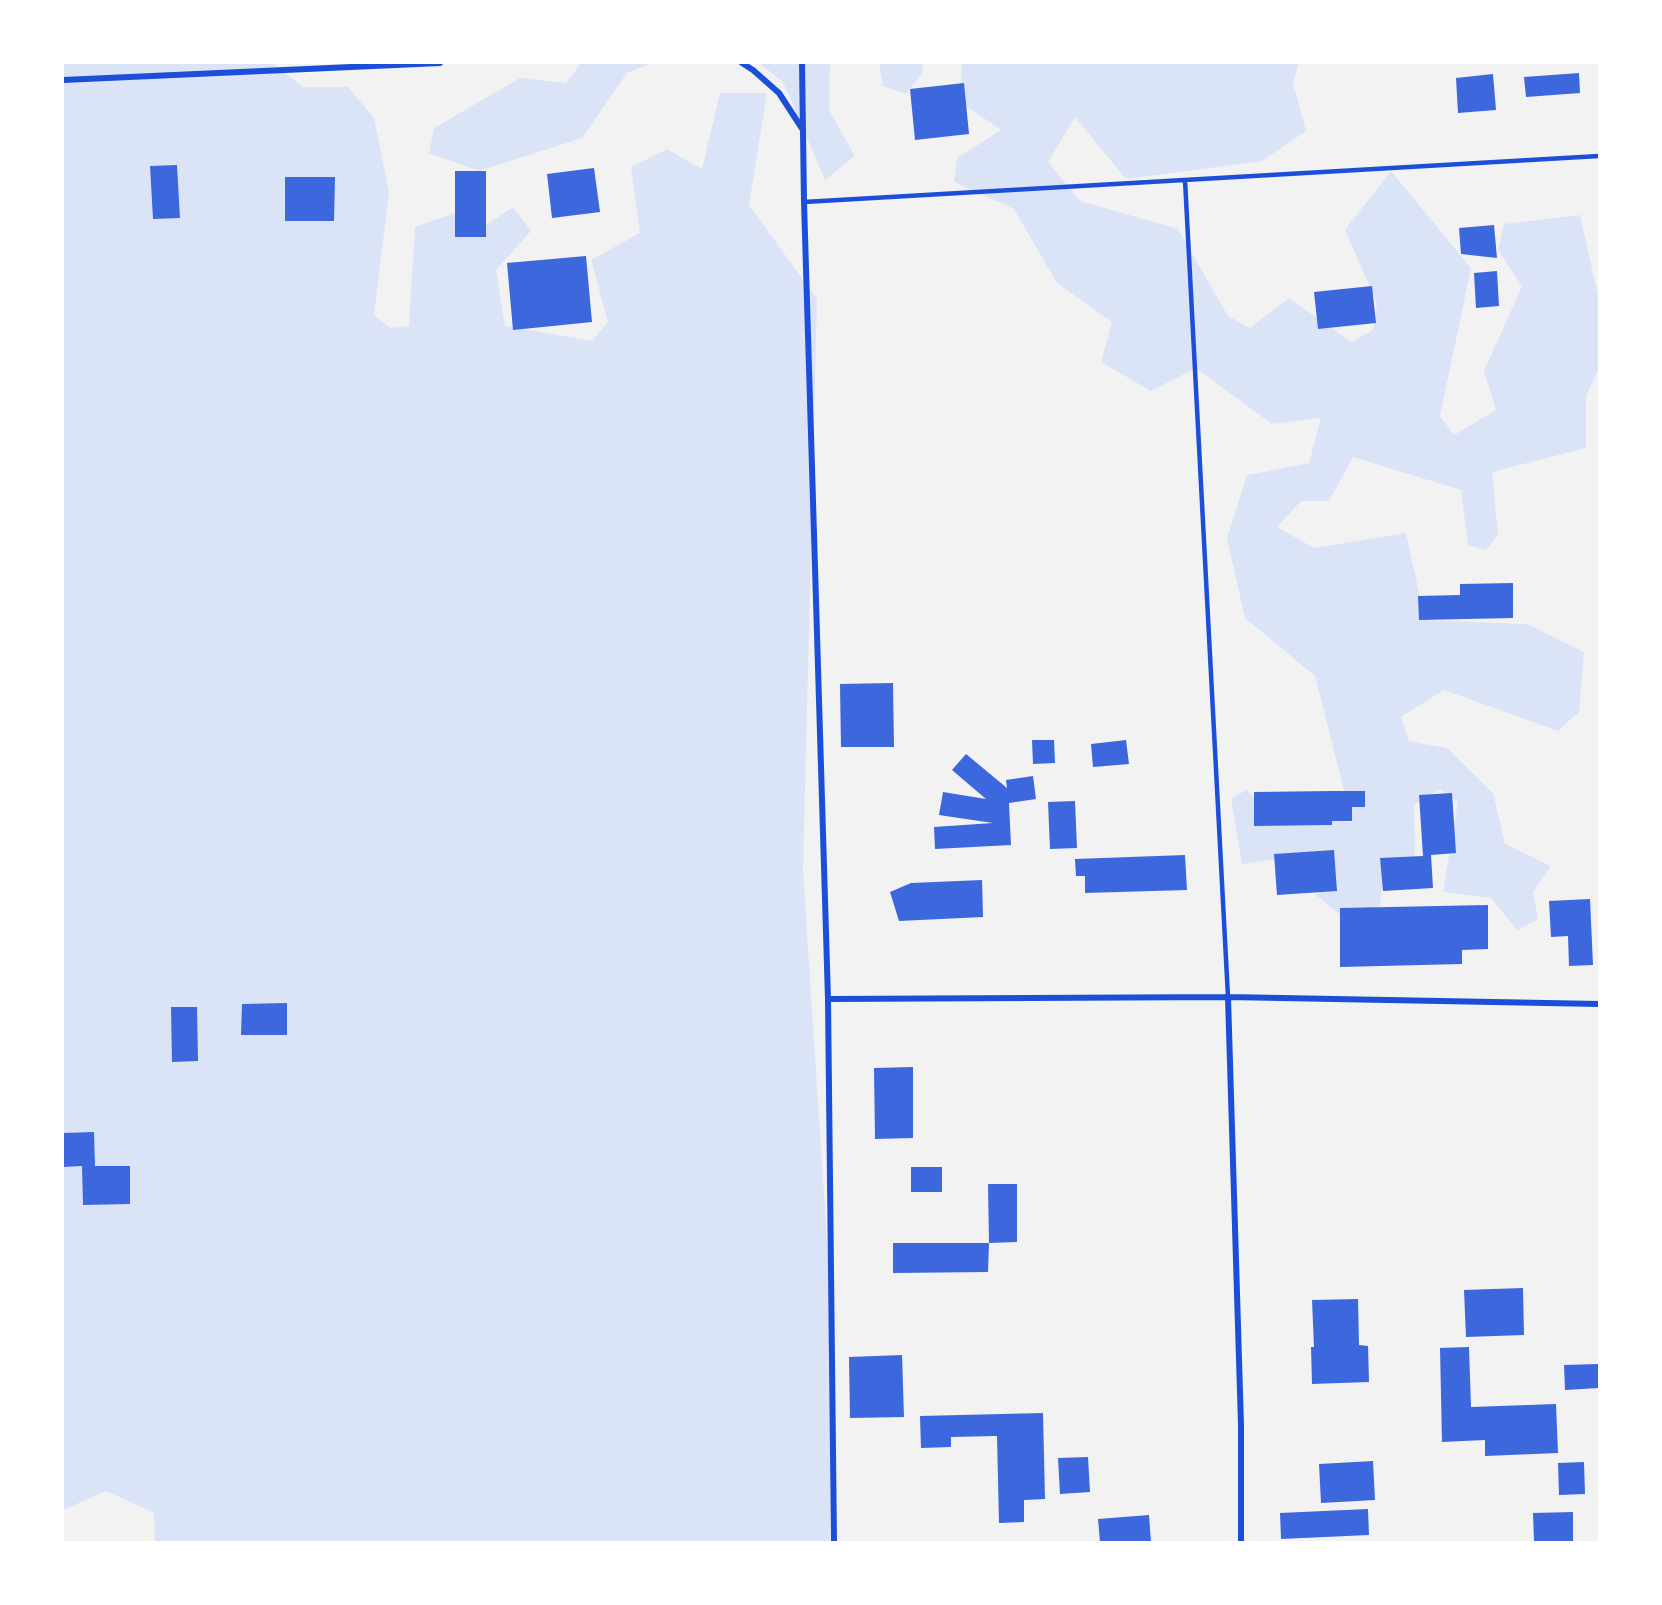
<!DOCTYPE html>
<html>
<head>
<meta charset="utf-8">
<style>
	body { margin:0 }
	#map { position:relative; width:1662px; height:1605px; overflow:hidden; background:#f2f2f2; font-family:"Noto Serif",serif }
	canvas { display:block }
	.frame { position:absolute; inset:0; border:64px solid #fff; pointer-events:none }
</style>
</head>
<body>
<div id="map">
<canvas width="1662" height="1605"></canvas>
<div class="frame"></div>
</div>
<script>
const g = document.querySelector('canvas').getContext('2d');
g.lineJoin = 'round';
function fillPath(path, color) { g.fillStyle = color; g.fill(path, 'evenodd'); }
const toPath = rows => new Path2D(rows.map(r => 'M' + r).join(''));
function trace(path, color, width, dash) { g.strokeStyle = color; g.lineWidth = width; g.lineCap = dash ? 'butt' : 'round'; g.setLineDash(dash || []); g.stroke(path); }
fillPath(toPath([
	[63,63,272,63,303,87,348,87,374,118,389,192,374,315,391,328,409,326,415,227,454,213,477,231,513,207,531,231,496,270,505,326,592,341,608,322,591,260,640,233,631,167,667,149,702,169,720,93,767,93,749,205,817,299,803,871,831,1302,830,1542,155,1542,154,1513,106,1491,63,1510],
	[581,63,652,63,627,73,582,138,479,171,429,153,434,128,520,78,566,83],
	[759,63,830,63,829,110,855,156,825,180,783,82],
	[879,63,923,63,922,73,906,94,883,86],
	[962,63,1299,63,1293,83,1306,131,1262,161,1126,179,1075,117,1048,162,1080,201,1178,229,1228,316,1250,328,1289,298,1351,342,1373,330,1377,303,1345,230,1391,171,1471,268,1440,416,1454,435,1496,410,1484,371,1522,286,1498,250,1504,224,1580,215,1599,300,1599,369,1586,396,1586,448,1492,472,1498,535,1486,550,1468,545,1461,490,1353,457,1329,501,1301,501,1277,527,1314,548,1406,533,1425,620,1527,624,1584,652,1579,712,1558,731,1444,690,1401,717,1409,741,1447,748,1493,793,1505,844,1551,866,1533,892,1538,919,1517,930,1491,898,1443,892,1458,802,1440,789,1414,805,1415,860,1384,873,1380,906,1348,921,1316,895,1329,852,1242,864,1231,799,1246,790,1274,818,1352,822,1315,676,1245,618,1227,538,1247,475,1309,463,1321,418,1272,424,1196,368,1151,391,1101,362,1112,322,1057,283,1014,209,954,182,957,158,1001,130,959,101]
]), '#dbe4f7');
fillPath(toPath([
	[1579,73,1580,93,1526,97,1524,77],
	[1493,74,1496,110,1458,113,1456,78],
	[964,83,969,134,915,140,910,89],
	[177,165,180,218,153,219,150,166],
	[594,168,600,212,552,218,547,174],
	[455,171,486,171,486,237,455,237],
	[285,177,335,177,334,221,285,221],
	[1494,225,1497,258,1461,254,1459,228],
	[586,256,592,322,513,330,507,263],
	[1497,271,1499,306,1476,308,1474,273],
	[1372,286,1376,323,1318,329,1314,292],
	[1513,583,1513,618,1419,620,1418,596,1460,595,1460,584],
	[893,683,894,747,841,747,840,684],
	[1032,740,1054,740,1055,763,1033,764],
	[1126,740,1129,764,1093,767,1091,744],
	[966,754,1007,788,1006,780,1033,776,1036,799,1009,803,1011,845,935,849,934,827,993,823,939,815,943,792,986,799,952,770],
	[1332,791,1365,791,1365,807,1352,807,1352,821,1332,821,1332,825,1254,826,1254,792],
	[1452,793,1456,853,1431,855,1433,888,1383,891,1380,858,1423,856,1419,795],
	[1075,801,1077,848,1050,849,1048,802],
	[1334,850,1337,891,1277,895,1274,854],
	[1185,855,1187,890,1085,893,1085,876,1076,876,1075,859],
	[982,880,983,917,899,921,890,892,911,883],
	[1590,899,1593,965,1569,966,1568,936,1551,937,1549,901],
	[1488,905,1488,949,1462,950,1462,964,1340,967,1340,908],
	[287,1003,287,1035,241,1035,242,1004],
	[171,1007,197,1007,198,1061,172,1062],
	[913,1067,913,1138,875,1139,874,1068],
	[94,1132,95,1166,130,1166,130,1204,83,1205,82,1166,63,1167,63,1133],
	[911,1167,942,1167,942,1192,911,1192],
	[988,1184,1017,1184,1017,1242,989,1243,988,1272,893,1273,893,1243,989,1243],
	[1523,1288,1524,1335,1466,1337,1464,1290],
	[1358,1299,1359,1345,1368,1346,1369,1382,1312,1384,1311,1347,1314,1347,1312,1300],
	[1469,1347,1471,1407,1556,1404,1558,1453,1485,1456,1485,1440,1442,1442,1440,1348],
	[902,1355,904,1417,850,1418,849,1357],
	[1599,1364,1599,1388,1565,1390,1564,1365],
	[1043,1413,1045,1499,1024,1500,1024,1522,999,1523,997,1436,951,1437,951,1447,921,1448,920,1416],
	[1088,1457,1090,1492,1060,1494,1058,1458],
	[1373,1461,1375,1500,1321,1503,1319,1464],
	[1584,1462,1585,1494,1559,1495,1558,1463],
	[1368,1509,1369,1535,1281,1539,1280,1513],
	[1573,1512,1573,1542,1534,1542,1533,1513],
	[1149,1515,1151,1542,1100,1542,1098,1519]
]), '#3d67dc');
trace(toPath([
	[1185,180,1228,997],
	[804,202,1599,156]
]), '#1d4ed8', 4.5);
trace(toPath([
	[742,63,753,70,779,93,803,130],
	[802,63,804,202,828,999,834,1542],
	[63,80,440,63],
	[1228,997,1241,1425,1241,1542],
	[828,999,1228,997,1599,1004]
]), '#1d4ed8', 6);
</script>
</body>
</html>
